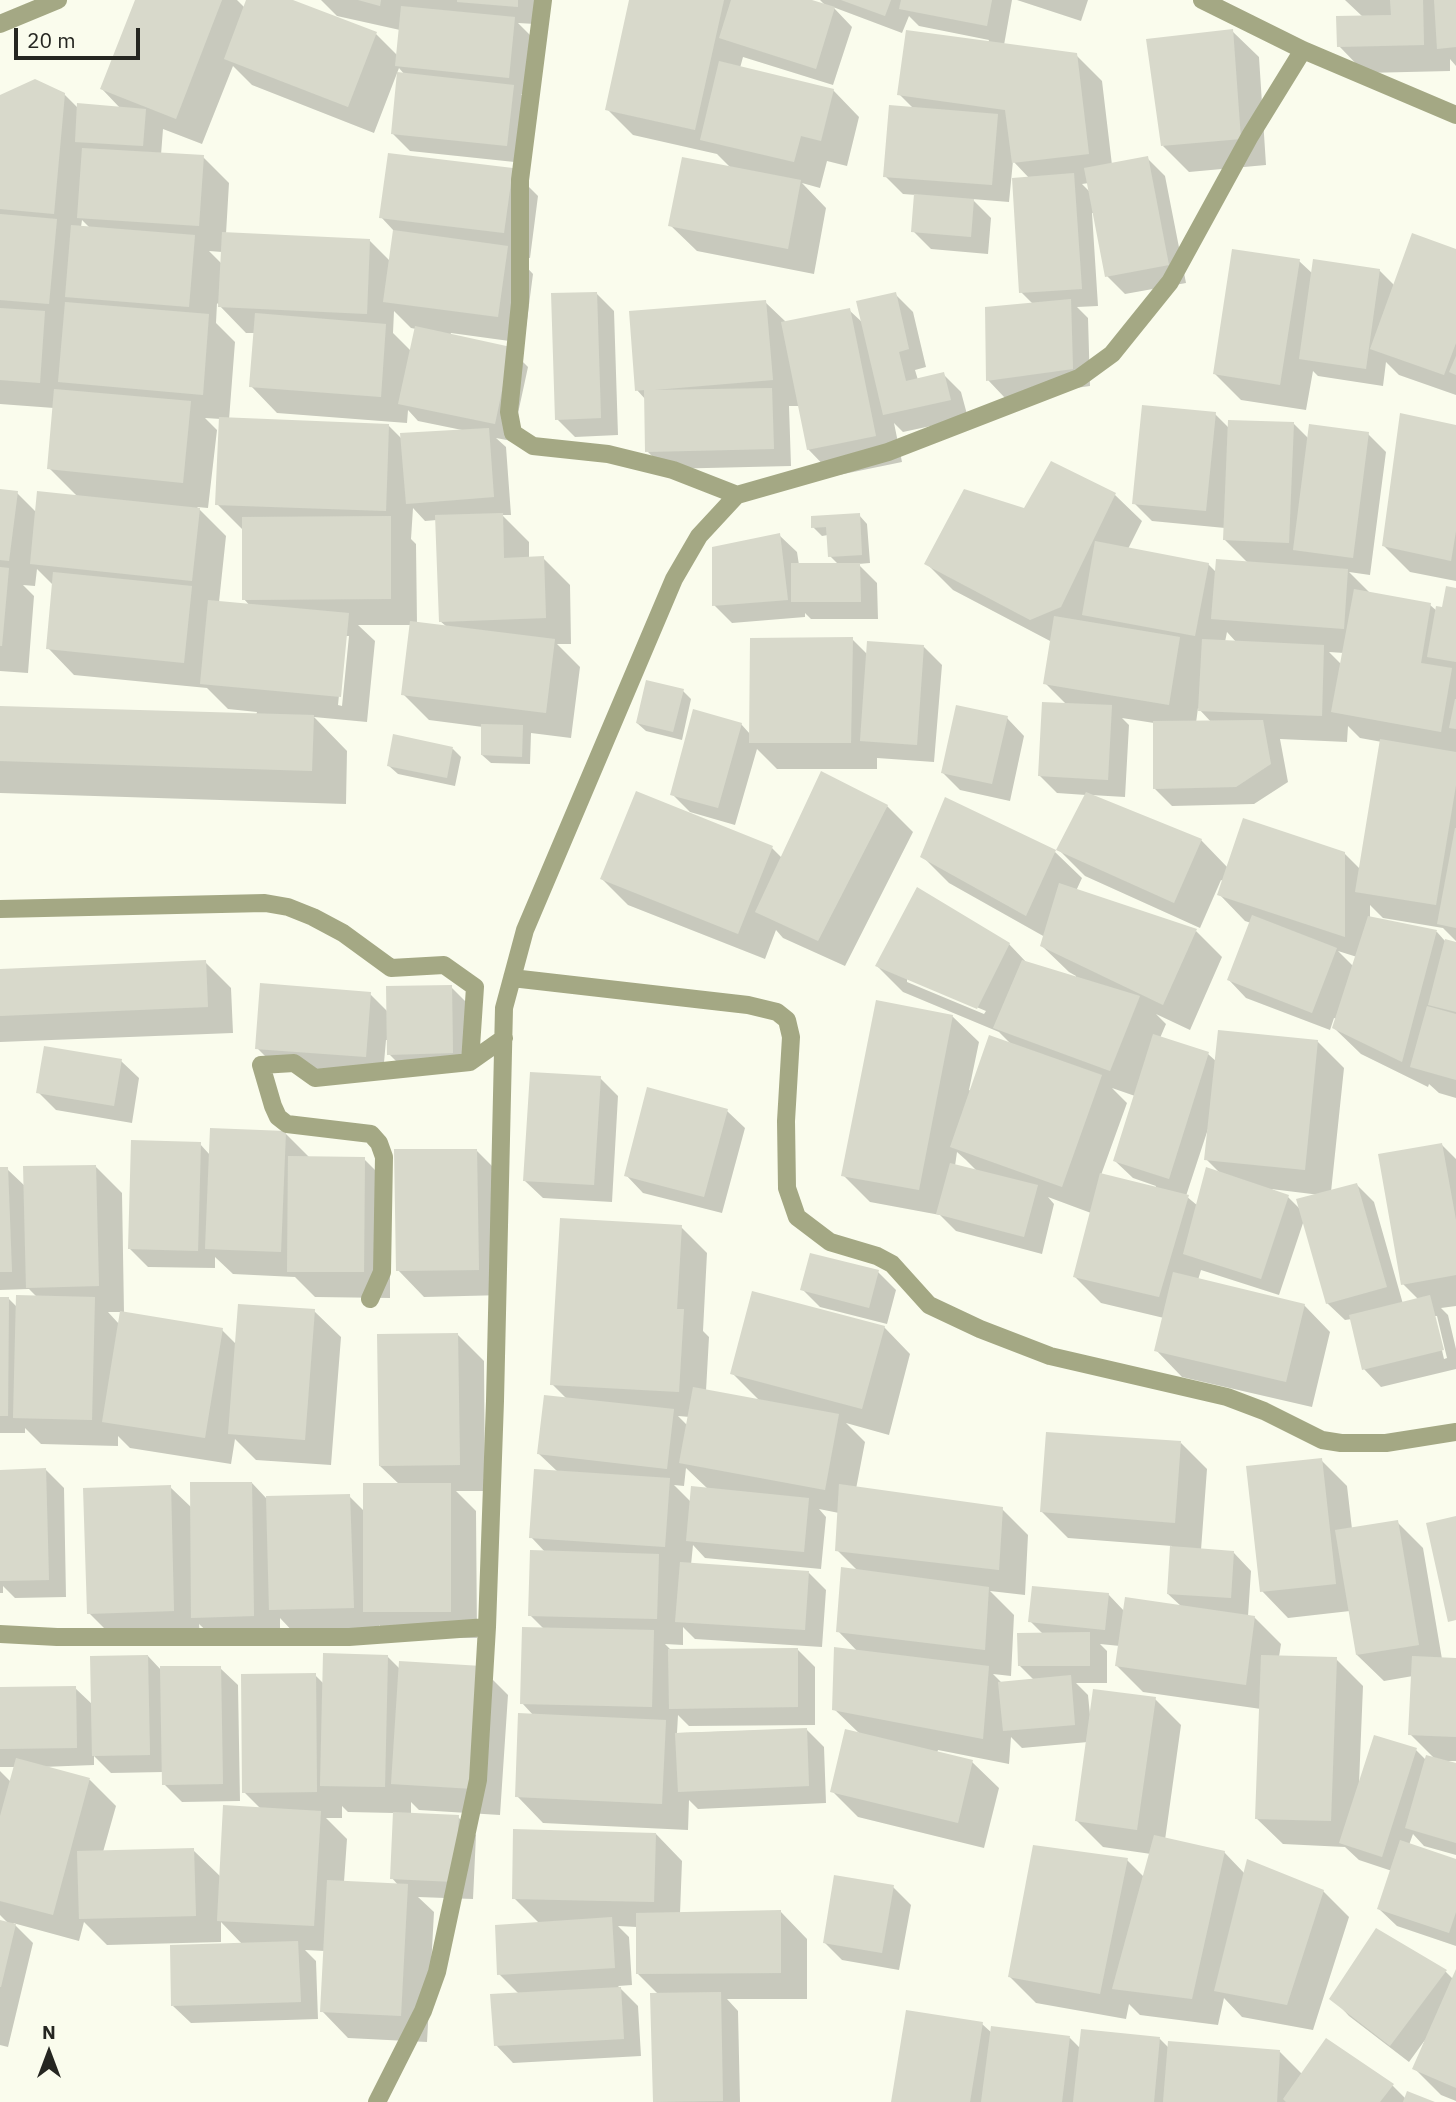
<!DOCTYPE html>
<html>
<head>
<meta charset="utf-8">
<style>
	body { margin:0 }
	#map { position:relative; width:1456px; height:2102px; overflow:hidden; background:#fafced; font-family:"IBM Plex Sans",sans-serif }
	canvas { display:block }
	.north { position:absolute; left:14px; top:2018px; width:70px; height:70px; -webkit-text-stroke:5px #fafced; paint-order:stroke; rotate:0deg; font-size:19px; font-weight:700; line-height:28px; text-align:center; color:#252621 }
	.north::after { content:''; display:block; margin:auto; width:24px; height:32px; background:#252621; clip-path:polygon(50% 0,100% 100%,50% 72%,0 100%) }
	.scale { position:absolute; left:14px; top:28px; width:126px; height:32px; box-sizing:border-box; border:4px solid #252621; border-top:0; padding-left:9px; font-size:21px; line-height:24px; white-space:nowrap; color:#252621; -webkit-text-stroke:5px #fafced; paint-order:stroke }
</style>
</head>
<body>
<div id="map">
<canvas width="1456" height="2102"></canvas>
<div class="north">N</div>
<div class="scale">20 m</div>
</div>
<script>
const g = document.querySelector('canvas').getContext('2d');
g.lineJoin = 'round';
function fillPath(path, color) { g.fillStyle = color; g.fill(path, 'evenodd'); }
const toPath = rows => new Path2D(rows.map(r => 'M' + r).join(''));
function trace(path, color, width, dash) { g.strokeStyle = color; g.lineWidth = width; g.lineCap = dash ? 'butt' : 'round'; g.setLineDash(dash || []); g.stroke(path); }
fillPath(toPath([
	[137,0,237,0,245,8,248,0,288,0,376,34,398,56,400,30,337,16,321,0,537,0,535,24,518,23,532,37,526,94,521,94,531,104,524,163,410,151,392,133,405,75,399,68,374,133,252,85,233,66,202,144,163,129,161,155,203,157,229,183,226,234,370,241,390,261,394,231,381,217,512,170,538,196,530,258,516,256,533,274,524,343,451,333,450,336,510,349,528,367,512,441,496,438,506,447,511,515,502,515,529,542,529,559,543,558,570,585,571,644,557,644,580,667,571,738,531,733,530,764,491,763,482,755,483,727,429,720,403,694,411,625,358,625,375,641,367,722,314,717,347,751,346,804,0,793,0,707,256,715,257,712,228,709,207,688,74,675,48,648,53,585,37,569,35,586,23,585,34,596,28,673,0,671,0,491,17,493,37,513,78,497,49,468,54,408,0,404,0,97,64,94,79,109,121,109,102,89],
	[82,220,90,228,81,227],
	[209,251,222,252,222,264],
	[217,303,246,333,255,333,251,386,277,413,407,423,408,410,418,421,462,430,402,439,388,425,229,420,235,342,216,323],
	[394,311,411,328,416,329,411,351,393,333],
	[205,418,221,419,217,504,244,531,244,599,250,606,219,602,226,536,197,507,208,508,217,430],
	[413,508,425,521,437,520,440,621,447,627,417,624,416,544,411,539],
	[345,636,349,636,342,706,338,705],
	[631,0,806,0,827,7,820,0,1012,0,1004,45,1076,55,1102,81,1112,165,1147,158,1165,176,1186,283,1125,294,1107,276,1095,213,1092,213,1098,306,1077,307,1088,318,1090,386,1005,398,988,380,1033,304,1021,292,1030,179,1013,161,1009,202,972,199,991,218,988,254,931,249,913,231,916,195,903,194,885,176,914,109,899,94,988,43,989,40,919,26,909,16,902,33,833,7,852,27,833,85,743,57,740,68,833,90,859,117,847,166,827,161,820,188,802,183,826,208,814,274,697,251,670,225,731,168,717,154,633,135,607,109],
	[1089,183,1091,193,1082,184],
	[1017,0,1088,0,1081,21],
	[1345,0,1456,0,1456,66,1450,59,1450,71,1365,73,1339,46,1363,17],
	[1232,31,1259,57,1266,165,1189,172,1163,146],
	[1456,251,1456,395,1399,375,1386,362,1383,386,1318,376,1313,371,1306,410,1241,400,1215,374,1299,261,1313,274,1379,270,1395,286],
	[596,293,614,311,618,435,575,437,557,419],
	[895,294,913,312,926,367,915,370,918,380,943,374,961,392,968,418,903,432,894,423,902,462,834,476,808,449,799,406,789,406,791,466,665,469,647,451,646,400,637,390,765,302,786,322,849,310,863,323],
	[1215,414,1229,428,1293,423,1309,439,1368,434,1386,452,1370,575,1349,572,1371,594,1430,605,1437,611,1444,608,1456,590,1456,941,1443,928,1383,918,1370,905,1370,919,1437,932,1445,941,1456,943,1456,1098,1439,1093,1429,1084,1428,1087,1361,1054,1334,1028,1337,1019,1334,1018,1330,1030,1246,998,1229,980,1251,923,1245,921,1219,894,1223,881,1221,880,1200,928,1085,876,1059,850,1086,795,1057,793,1039,775,1067,705,1045,683,1052,642,953,590,927,564,1025,510,1052,464,1115,495,1142,521,1128,549,1208,564,1217,573,1248,563,1225,540,1225,528,1152,521,1134,503],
	[1227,632,1237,643,1225,642],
	[1329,652,1344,653,1342,665],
	[1198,708,1212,723,1196,723],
	[1122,718,1154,723,1154,788,1172,806,1254,804,1288,782,1280,739,1347,742,1348,726,1360,738,1382,742,1361,870,1344,853,1228,868,1201,840,1091,795,1125,797,1129,725],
	[1338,951,1357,957,1354,967],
	[1456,426,1456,581,1410,572,1383,545],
	[859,515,867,524,870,563,858,564,877,583,878,619,811,619,805,613,805,617,732,623,714,605,779,535,797,552,799,565,839,565,830,556,828,535,822,536,813,527],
	[852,639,868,655,924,647,942,665,934,762,877,758,877,769,777,769,757,749,735,825,690,812,672,794,741,724,750,734],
	[683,691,691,699,682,740,646,731,637,723],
	[1007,718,1024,736,1010,801,960,790,942,772],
	[453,749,461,757,455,786,398,774,389,766],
	[946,799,1055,852,1082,878,1076,891,1196,931,1222,957,1190,1030,1156,1014,1166,1024,1160,1038,1208,1054,1217,1062,1317,1041,1344,1068,1331,1192,1357,1185,1374,1202,1403,1304,1419,1300,1403,1284,1442,1145,1456,1159,1456,1306,1441,1308,1448,1315,1456,1349,1456,1369,1381,1387,1364,1369,1352,1319,1345,1320,1327,1303,1304,1220,1279,1295,1201,1270,1198,1280,1304,1305,1330,1332,1312,1407,1182,1377,1156,1350,1164,1318,1101,1303,1075,1277,1091,1213,1048,1197,1054,1204,1042,1254,956,1231,940,1215,870,1202,843,1175,952,1016,979,1042,969,1090,971,1091,1012,1045,999,1032,903,992,877,966,1009,944,1027,963,1076,978,1076,976,1069,972,1042,946,1045,937,949,883,922,856],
	[907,978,986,1011,984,1014,907,982],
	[1112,1088,1135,1096,1115,1161,1133,1178,1156,1186,1155,1189,1101,1175,1127,1103],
	[1208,1129,1206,1159,1221,1174,1198,1206,1186,1196],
	[957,1152,966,1160,977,1171,955,1166],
	[1271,1189,1320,1195,1301,1210,1288,1197],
	[1434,1316,1437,1316,1447,1358,1444,1359],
	[887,806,913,832,845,966,783,938,776,930,765,959,628,905,602,879,772,848,782,858],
	[205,962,231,988,233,1033,0,1042,0,970],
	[451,987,469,1005,470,1071,407,1072,389,1054,389,1040,386,1040,383,1074,275,1066,257,1048,370,994,388,1012],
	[121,1061,139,1078,132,1123,56,1110,38,1092],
	[600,1078,618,1096,612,1202,543,1198,525,1181],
	[727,1111,745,1128,722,1213,643,1193,626,1175],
	[285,1133,310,1158,364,1159,390,1185,390,1298,315,1297,295,1277,233,1274,215,1257,215,1268,148,1267,130,1249,200,1144,210,1155],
	[476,1150,503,1177,505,1295,424,1297,398,1270],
	[95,1166,122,1193,124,1313,222,1330,236,1344,314,1311,341,1337,331,1465,256,1460,235,1439,231,1464,130,1448,118,1436,118,1446,41,1444,25,1428,25,1433,0,1433,0,1298,8,1298,18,1308,38,1298,29,1289,0,1290,0,1169,7,1169,26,1187],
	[108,1312,121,1312,119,1324],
	[681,1227,707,1253,703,1331,709,1337,706,1391,760,1401,732,1373,884,1327,910,1354,889,1435,846,1423,865,1442,856,1489,1002,1509,1028,1535,1025,1595,990,1591,1014,1615,1011,1676,993,1674,1003,1684,1035,1681,1020,1666,1043,1634,1030,1621,1108,1594,1125,1612,1182,1607,1168,1594,1172,1546,1068,1538,1041,1511,1181,1443,1207,1469,1201,1550,1234,1553,1251,1571,1248,1616,1254,1617,1281,1644,1279,1657,1336,1659,1363,1686,1359,1784,1416,1750,1426,1760,1435,1759,1410,1734,1413,1676,1384,1681,1357,1655,1350,1611,1288,1618,1262,1591,1321,1460,1347,1486,1352,1529,1397,1522,1423,1548,1442,1659,1456,1660,1456,1761,1447,1761,1456,1765,1456,1855,1424,1846,1413,1834,1409,1845,1456,1861,1456,1946,1397,1926,1379,1909,1392,1871,1359,1860,1345,1847,1283,1844,1256,1818,1261,1709,1143,1692,1117,1666,1120,1646,1100,1644,1107,1651,1107,1683,1076,1683,1088,1695,1090,1715,1155,1699,1181,1725,1165,1840,1224,1852,1245,1874,1323,1891,1349,1917,1313,2030,1242,2017,1224,1998,1218,2025,1140,2015,1129,2004,1126,2019,1036,2003,1010,1977,1127,1860,1144,1877,1151,1854,1103,1847,1077,1821,1088,1742,1022,1748,1011,1737,1009,1764,938,1750,937,1753,972,1762,999,1788,984,1848,858,1817,832,1791,860,1734,834,1709,858,1652,838,1631,858,1571,837,1550,839,1513,819,1509,826,1517,821,1569,705,1558,693,1545,691,1565,808,1572,826,1590,822,1647,695,1639,683,1627,683,1645,665,1644,672,1651,797,1649,815,1667,815,1725,689,1726,678,1715,677,1733,806,1729,824,1747,826,1803,698,1809,689,1800,688,1830,543,1823,517,1796,534,1716,522,1703,544,1629,530,1615,546,1553,531,1537,558,1472,539,1454,567,1399,552,1384],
	[678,1416,690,1417,688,1426],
	[686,1468,708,1489,691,1502,674,1485,684,1486],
	[878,1272,896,1290,887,1324,820,1307,802,1289],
	[458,1335,484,1361,485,1491,456,1491,476,1511,477,1638,391,1638,379,1625,379,1634,297,1636,280,1618,280,1642,219,1643,199,1624,200,1637,115,1639,89,1613,170,1487,192,1508,252,1483,266,1498,349,1496,365,1512,400,1485,380,1466],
	[46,1470,64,1488,66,1597,15,1598,3,1586,3,1593,0,1593,0,1471],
	[148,1656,162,1671,220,1668,238,1685,240,1801,182,1802,164,1784,164,1772,111,1773,94,1756,94,1765,42,1767,90,1780,116,1806,103,1852,193,1850,221,1877,261,1809,244,1792,315,1675,324,1684,387,1656,400,1669,481,1668,508,1695,500,1815,419,1810,411,1802,411,1815,458,1817,476,1835,473,1899,418,1897,434,1912,427,2042,348,2038,322,2011,325,1951,305,1950,316,1961,318,2019,191,2023,173,2006,243,1945,221,1922,221,1942,107,1945,84,1922,79,1941,13,1923,33,1943,8,2047,0,2045,0,1921,9,1924,0,1915,0,1771,11,1782,15,1767,0,1767,0,1689,75,1688,93,1705],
	[342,1806,348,1812,394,1813,392,1878,398,1885,344,1882,347,1839,326,1818,342,1818],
	[656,1834,682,1861,680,1914,781,1912,807,1939,807,1999,727,1999,738,2011,740,2102,655,2102,652,1995,659,1995,638,1974,637,1927,618,1926,629,1937,632,1985,618,1986,638,2006,641,2056,513,2063,496,2045,519,1994,499,1974,540,1924,514,1898],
	[893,1887,911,1905,899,1970,842,1960,824,1942],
	[1377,1930,1446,1972,1453,1979,1456,1973,1456,2101,1441,2095,1414,2068,1425,2040,1409,2062,1349,2016,1332,1998],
	[982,2024,992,2033,1070,2038,1081,2049,1160,2039,1169,2048,1280,2052,1302,2074,1326,2040,1393,2086,1406,2099,1431,2102,893,2102]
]), '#0003');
fillPath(toPath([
	[135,0,222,0,176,119,100,89],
	[246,0,293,0,377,32,348,107,224,59],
	[358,0,381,0,380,6],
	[457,0,518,0,518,7,457,2],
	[629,0,724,0,695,130,605,110],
	[731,0,812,0,835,7,816,69,719,38],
	[841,0,891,0,885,16],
	[901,0,992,0,987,26,899,9],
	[1390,0,1423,0,1424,45,1337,47,1336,16,1391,15],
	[1434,0,1456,0,1456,47,1437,49],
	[401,6,515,17,509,78,395,66],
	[1233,29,1241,139,1161,146,1146,39],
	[906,30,1077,53,1089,154,1012,163,1005,110,897,95],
	[719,61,834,89,821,141,801,136,794,162,700,140],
	[397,72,514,85,507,146,391,134],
	[35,79,65,93,54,214,0,209,0,95],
	[77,103,146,109,143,146,75,142],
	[889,105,998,114,992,185,883,177],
	[82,148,204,155,199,226,77,218],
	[388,153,513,168,504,233,379,218],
	[1148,156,1169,265,1105,277,1084,168],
	[682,157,801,180,788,249,668,226],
	[1074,173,1082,289,1019,293,1012,178],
	[914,194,974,199,971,237,911,232],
	[0,214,57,219,49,304,0,300],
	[71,225,195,235,189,307,65,297],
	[393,230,508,246,498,317,383,302],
	[222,232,370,239,367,314,218,307],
	[1412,233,1456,249,1456,343,1444,375,1370,349],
	[1232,249,1300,259,1280,385,1213,374],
	[1313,259,1380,269,1366,369,1299,359],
	[597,292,601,418,555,420,551,293],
	[896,292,909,349,899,352,906,381,944,372,951,400,883,415,856,301],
	[1071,299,1073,369,986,381,985,307],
	[766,300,773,380,654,390,772,388,774,449,645,452,644,390,635,391,629,311],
	[65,302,209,314,203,395,58,382],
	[0,308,45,311,40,383,0,380],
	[850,308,876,436,807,450,781,322],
	[255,313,386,324,381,397,249,387],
	[415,326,511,347,495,424,398,404],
	[1456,356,1456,375,1449,372],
	[54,389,191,401,183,483,47,469],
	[1142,405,1216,412,1206,511,1132,504],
	[1400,413,1456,425,1456,531,1451,561,1382,546],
	[219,417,389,424,386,511,215,505],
	[1228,420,1294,422,1289,543,1223,540],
	[1309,424,1369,432,1353,558,1293,550],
	[489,428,494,497,406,504,400,433],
	[1051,461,1116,493,1061,607,1030,620,924,564,964,489,1024,508],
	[0,489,18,491,9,561,0,560],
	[37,491,200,508,192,581,30,564],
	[503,513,504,558,544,556,546,618,439,622,435,515],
	[860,513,862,555,828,557,826,527,811,528,811,516],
	[391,516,391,599,242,600,242,517],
	[780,533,788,600,712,606,712,547],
	[1095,541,1209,563,1195,636,1082,615],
	[1216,559,1348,569,1344,629,1211,619],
	[791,563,860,563,861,602,791,602],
	[0,567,9,568,2,646,0,646],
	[53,572,192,586,184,663,46,649],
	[1446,586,1456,588,1456,662,1427,657,1436,606,1442,607],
	[1354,589,1431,603,1421,663,1452,668,1441,732,1331,712],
	[208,600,349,613,341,697,200,684],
	[1054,616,1180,637,1169,705,1043,684],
	[410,621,555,639,546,713,401,695],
	[853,637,851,743,749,743,750,638],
	[1202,639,1324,645,1322,716,1198,711],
	[867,641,924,645,917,745,860,741],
	[646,680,684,689,673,732,636,723],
	[1455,699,1456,699,1456,729,1449,728],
	[1042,702,1112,705,1108,780,1038,776],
	[956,705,1008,716,992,784,941,773],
	[0,706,314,715,312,771,0,761],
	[693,709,742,723,718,808,670,795],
	[1263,720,1271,764,1236,787,1153,789,1153,721],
	[481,724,523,725,522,757,481,755],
	[393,734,453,747,447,778,387,766],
	[1380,739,1456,752,1456,785,1436,905,1355,892],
	[821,771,888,805,818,941,755,912],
	[636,791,773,846,738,934,600,879],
	[1086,792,1202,839,1174,903,1056,850],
	[945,797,1056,850,1026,916,920,857],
	[1243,818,1345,852,1345,937,1217,895],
	[1455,828,1456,828,1456,928,1437,924],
	[1059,883,1197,929,1163,1005,1040,946],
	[917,887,1010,943,977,1009,875,966],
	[1252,915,1337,948,1312,1013,1227,980],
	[1368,916,1437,930,1402,1062,1332,1028],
	[1445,939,1456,942,1456,1012,1428,1005],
	[206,960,208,1007,0,1016,0,969],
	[1022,960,1140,996,1110,1071,993,1028],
	[260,983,371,992,366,1057,255,1049],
	[452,985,453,1053,387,1055,386,986],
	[876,1000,953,1015,919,1190,841,1176],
	[1427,1006,1456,1014,1456,1080,1410,1067],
	[1218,1030,1318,1040,1305,1170,1204,1160],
	[1153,1034,1209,1052,1169,1179,1113,1161],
	[989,1035,1102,1075,1062,1187,950,1147],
	[44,1046,122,1059,114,1106,36,1093],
	[530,1072,601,1076,594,1185,523,1181],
	[647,1087,728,1109,704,1197,624,1176],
	[210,1128,286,1131,281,1252,205,1249],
	[131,1140,201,1142,198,1251,128,1249],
	[1442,1143,1456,1220,1456,1275,1401,1285,1378,1154],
	[394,1149,477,1149,479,1270,396,1271],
	[288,1156,365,1157,364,1272,287,1272],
	[950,1163,1038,1185,1024,1237,936,1214],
	[96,1165,99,1286,26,1288,23,1166],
	[0,1167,8,1167,12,1272,0,1272],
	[1206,1167,1289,1195,1261,1279,1183,1254],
	[1100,1173,1189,1195,1159,1297,1073,1277],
	[1357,1183,1387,1287,1326,1304,1296,1199],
	[560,1218,682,1225,677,1309,684,1309,679,1392,550,1385],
	[810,1253,879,1270,869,1308,800,1290],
	[1173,1272,1305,1304,1286,1382,1154,1351],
	[752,1291,885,1326,862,1409,730,1374],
	[16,1295,95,1297,92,1420,13,1418],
	[1430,1295,1444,1350,1362,1370,1349,1315],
	[0,1297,9,1297,8,1416,0,1416],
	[238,1304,315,1309,305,1440,228,1434],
	[120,1311,223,1328,205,1438,102,1422],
	[458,1333,460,1465,379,1466,377,1334],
	[693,1387,839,1414,825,1490,679,1463],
	[544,1395,674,1409,667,1469,537,1454],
	[1046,1432,1181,1441,1175,1523,1040,1512],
	[1322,1458,1336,1584,1260,1592,1246,1466],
	[46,1468,49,1580,0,1581,0,1470],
	[534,1469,670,1478,665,1547,529,1538],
	[190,1482,252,1482,254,1616,191,1618],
	[363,1483,451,1483,451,1612,363,1612],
	[839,1484,1003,1507,999,1570,835,1551],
	[171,1485,174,1611,87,1614,83,1488],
	[691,1486,809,1498,804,1552,686,1541],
	[350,1494,354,1608,269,1610,266,1496],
	[1456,1516,1456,1620,1448,1622,1426,1523],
	[1398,1520,1419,1645,1356,1655,1335,1530],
	[1170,1546,1234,1551,1231,1598,1167,1594],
	[530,1550,659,1554,657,1619,528,1616],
	[680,1562,809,1571,805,1630,675,1622],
	[841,1567,989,1587,985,1650,836,1632],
	[1032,1586,1109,1593,1105,1630,1028,1622],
	[1125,1597,1255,1616,1246,1685,1115,1666],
	[522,1627,654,1630,652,1707,520,1704],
	[1090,1632,1090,1666,1018,1666,1017,1633],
	[834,1647,989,1666,983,1739,832,1710],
	[798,1648,798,1707,669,1709,668,1649],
	[323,1653,388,1655,385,1787,320,1786],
	[148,1655,150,1755,92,1756,90,1656],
	[1261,1655,1337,1657,1331,1821,1255,1819],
	[1412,1656,1456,1658,1456,1737,1408,1735],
	[399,1661,482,1666,474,1789,391,1784],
	[160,1666,221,1666,223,1784,162,1785],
	[316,1673,317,1792,242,1793,241,1674],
	[1071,1675,1075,1725,1003,1731,998,1682],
	[76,1686,77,1748,0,1749,0,1687],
	[1093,1689,1156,1697,1137,1830,1075,1821],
	[518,1713,666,1720,662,1804,515,1797],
	[807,1728,809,1786,678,1792,675,1733],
	[845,1729,973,1760,958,1823,830,1792],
	[1374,1735,1417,1748,1382,1857,1339,1843],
	[1426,1755,1456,1763,1456,1843,1405,1828],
	[16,1758,90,1778,53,1915,0,1901,0,1816],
	[223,1805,321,1811,314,1926,217,1921],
	[393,1812,459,1815,455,1882,390,1879],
	[513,1829,656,1833,654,1902,512,1899],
	[1154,1835,1225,1851,1192,1999,1112,1989],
	[1400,1840,1456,1859,1456,1912,1449,1933,1377,1909],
	[1033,1845,1128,1858,1100,1994,1008,1977],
	[194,1848,196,1916,79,1919,77,1851],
	[1247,1859,1324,1890,1287,2005,1214,1991],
	[834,1875,894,1885,882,1953,823,1943],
	[327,1880,408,1884,401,2016,320,2012],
	[781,1910,781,1973,636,1974,636,1913],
	[612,1917,615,1968,497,1975,495,1925],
	[0,1920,16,1924,1,1987,0,1987],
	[1376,1928,1447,1970,1390,2046,1329,1999],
	[298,1941,301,2002,171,2006,170,1945],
	[1456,1969,1456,2088,1412,2069],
	[621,1987,624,2039,494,2046,490,1994],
	[721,1992,723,2101,653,2102,650,1993],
	[906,2010,983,2022,970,2102,891,2102],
	[991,2026,1070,2036,1062,2102,981,2102],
	[1081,2029,1160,2037,1154,2102,1073,2102],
	[1326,2038,1394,2084,1380,2102,1286,2102,1283,2099],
	[1168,2041,1280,2050,1277,2102,1163,2102],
	[1407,2091,1435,2102,1403,2102]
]), '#d8d9cb');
trace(toPath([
	[543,0,520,180,520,303,509,412,513,433,533,446,608,454,673,470,737,495],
	[1202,0,1303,50,1456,115],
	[0,24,58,0],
	[0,909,265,903,288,907,313,917,343,933,391,968,444,965,475,987,470,1062],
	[512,978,748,1005,777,1012,787,1020,791,1037,786,1121,787,1188,797,1217,830,1242,877,1256,892,1264,929,1305,980,1329,1050,1356,1227,1397,1264,1411,1322,1440,1341,1443,1386,1443,1456,1432],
	[370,1299,382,1272,384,1157,379,1143,371,1134,287,1124,278,1117,273,1106,261,1065,294,1063,315,1078,470,1062,504,1038],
	[0,1634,57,1637,349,1637,487,1627],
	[377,2102,423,2011,437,1972,478,1780,487,1627,495,1401,504,1008,525,930,674,579,699,536,737,495,888,452,1079,378,1112,354,1170,282,1250,136,1303,50]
]), '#a4a884', 18);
</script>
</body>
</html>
